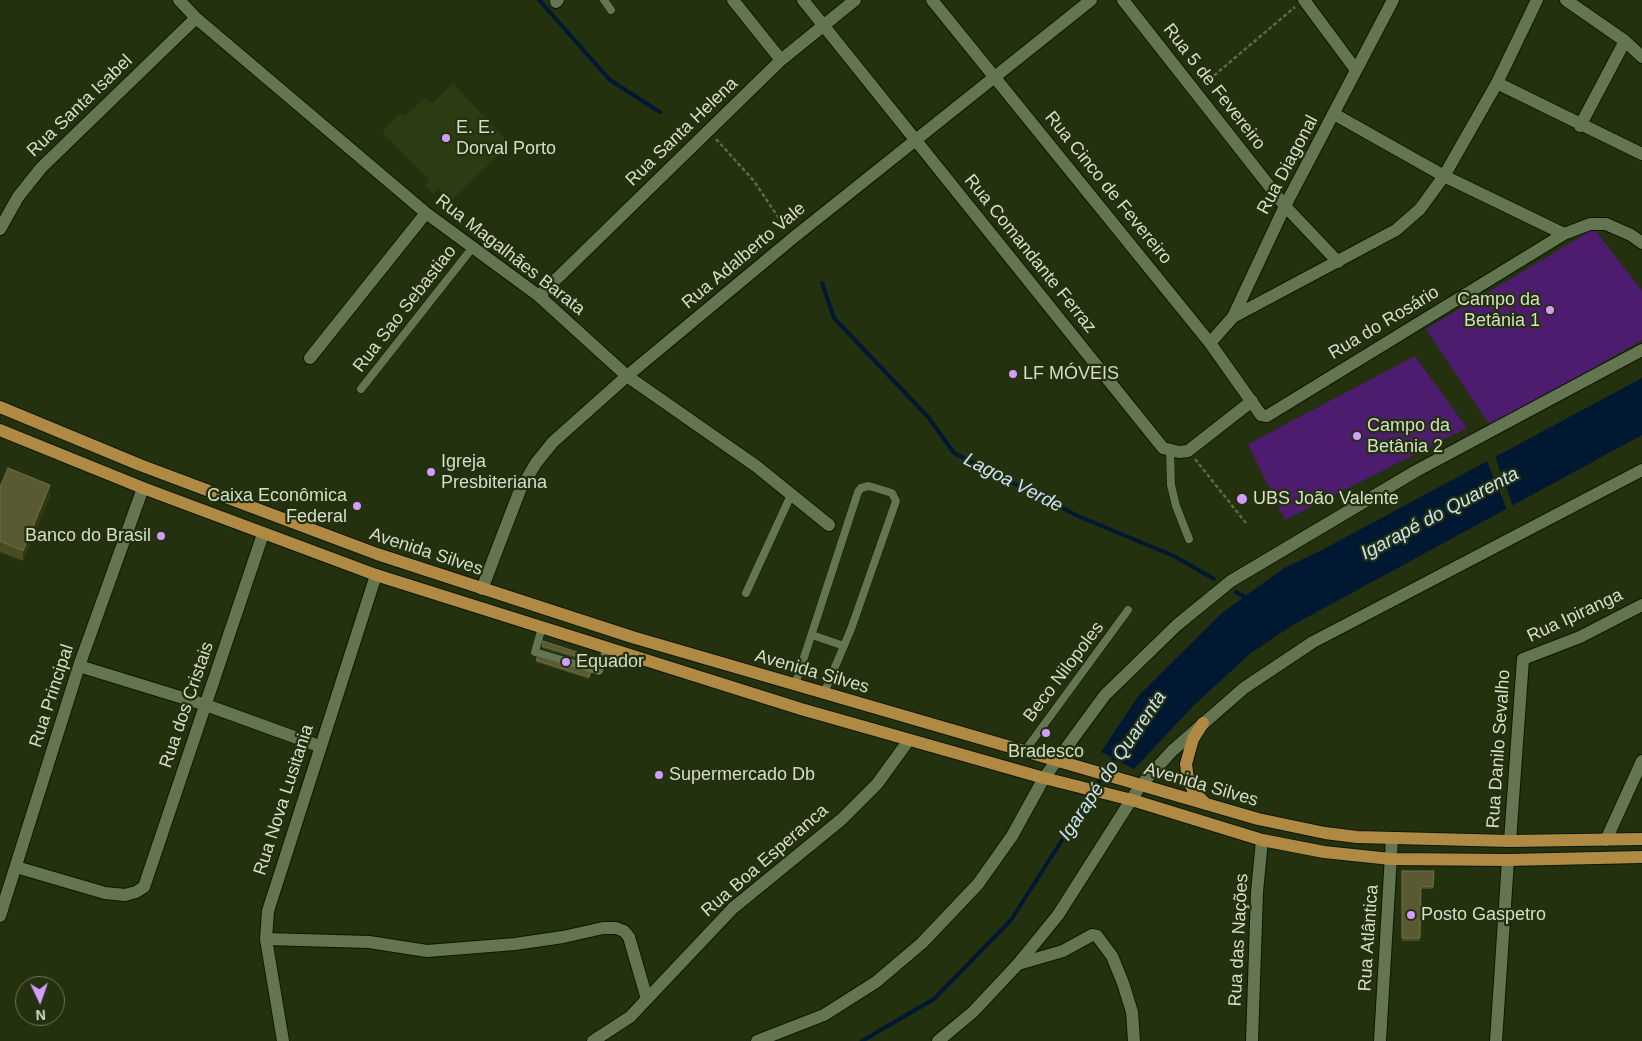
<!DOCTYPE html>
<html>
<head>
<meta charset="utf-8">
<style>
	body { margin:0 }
	#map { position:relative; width:1642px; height:1041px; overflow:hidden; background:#23310f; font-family:Helvetica,sans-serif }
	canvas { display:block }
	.north { position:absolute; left:15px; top:976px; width:50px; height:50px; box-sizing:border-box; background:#23310f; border:1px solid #6a765a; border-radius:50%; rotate:177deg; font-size:14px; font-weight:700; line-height:20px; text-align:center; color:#d4deca }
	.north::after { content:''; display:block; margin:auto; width:18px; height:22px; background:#d29dfd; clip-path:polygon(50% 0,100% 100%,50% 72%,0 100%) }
</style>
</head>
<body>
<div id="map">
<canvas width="1642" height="1041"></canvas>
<div class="north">N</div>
</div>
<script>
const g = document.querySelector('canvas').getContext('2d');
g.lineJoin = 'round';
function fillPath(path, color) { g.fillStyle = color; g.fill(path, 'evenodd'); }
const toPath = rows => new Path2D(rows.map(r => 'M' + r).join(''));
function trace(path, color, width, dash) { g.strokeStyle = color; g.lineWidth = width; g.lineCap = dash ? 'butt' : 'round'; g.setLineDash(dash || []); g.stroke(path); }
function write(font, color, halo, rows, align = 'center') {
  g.font = font + ' Helvetica,sans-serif'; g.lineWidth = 4.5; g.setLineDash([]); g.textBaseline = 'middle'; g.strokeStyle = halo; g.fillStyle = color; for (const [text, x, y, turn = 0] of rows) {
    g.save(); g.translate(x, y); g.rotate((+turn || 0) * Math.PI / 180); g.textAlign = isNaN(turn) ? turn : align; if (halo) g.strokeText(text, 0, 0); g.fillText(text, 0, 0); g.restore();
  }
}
fillPath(toPath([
	[453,83,510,144,452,200,438,189,433,194,425,185,429,180,382,132,400,113,404,116,425,98,432,104]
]), '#2b3c12');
fillPath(toPath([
	[1594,229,1642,291,1642,340,1491,427,1426,329],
	[1415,356,1467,428,1285,520,1248,444]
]), '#4e1c6f');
fillPath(toPath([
	[1642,378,1642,435,1291,626,1251,653,1195,704,1134,769,1101,752,1139,695,1222,613,1284,568,1320,551]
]), '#001832');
fillPath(toPath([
	[1494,454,1514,509,1508,512,1486,459]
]), '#23310f');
trace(toPath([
	[539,0,610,80,660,112],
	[822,283,834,318,929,418,954,453,1078,516,1174,556,1214,579],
	[1236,592,1248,599],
	[862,1041,934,999,1011,920,1117,754]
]), '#001832', 4);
const lane = toPath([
	[604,0,611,10],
	[361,389,473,247],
	[1170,451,1171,485,1176,506,1189,539],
	[746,593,791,495],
	[542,627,535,652,599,671,607,647],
	[812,635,844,646],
	[795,685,858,492,861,488,869,486,892,493,896,501,851,629,824,693],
	[1024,752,1128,610]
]);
const street = toPath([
	[179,0,196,18,426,213,539,296,627,376,756,466,829,525],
	[733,0,781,60],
	[803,0,1163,448,1179,452,1188,451,1252,401],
	[932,0,1210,343,1261,415,1267,416,1564,234,1590,224,1606,224,1631,235,1642,243],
	[1123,0,1285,206,1338,262],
	[1304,0,1356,70],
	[1566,0,1625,41,1642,57],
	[556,2,558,0],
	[1497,83,1642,154],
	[1334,114,1444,176,1564,234],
	[1580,126,1625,41],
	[0,229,18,197,41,168,196,18],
	[539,296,781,60,855,0],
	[1233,317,1396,230,1420,209,1444,176,1497,83,1537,0],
	[1210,343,1233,317,1285,206,1393,0],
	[310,358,426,213],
	[79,666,206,705,319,746],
	[1606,840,1642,761],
	[1510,841,1523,659,1580,637,1642,605],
	[16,867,105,893,125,895,136,892,144,887,263,534],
	[0,916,79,666,143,488],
	[266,939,369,942,427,951,515,944,563,937,603,928,616,928,624,931,629,937,647,999],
	[1018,964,1063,951,1092,935,1097,936,1112,956,1123,983,1132,1012,1134,1041],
	[283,1041,266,939,268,911,376,575],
	[593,1041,630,1017,733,908,842,819,877,784,909,740],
	[1252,1041,1257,892,1262,840],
	[1496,1041,1508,860]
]);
const secondary = toPath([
	[482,589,520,490,536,463,553,442,627,376,793,238,1091,0],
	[757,1041,824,1015,876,982,922,943,978,884,1012,836,1044,778,1105,695,1177,625,1231,581,1416,471,1642,350],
	[938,1041,973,1012,1018,964,1058,915,1140,786,1172,751,1244,688,1313,642,1642,470],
	[1380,1041,1392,838]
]);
const primary = toPath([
	[0,407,140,465,377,554,632,637,1258,819,1325,833,1357,837,1510,841,1642,839],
	[0,430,143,488,376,575,801,709,1044,778,1132,800,1262,840,1324,852,1391,859,1508,860,1642,857],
	[1203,723,1193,739,1186,764,1188,779,1194,792,1205,803]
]);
trace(lane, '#0c1800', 9);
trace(street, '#0c1800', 14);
trace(secondary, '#0c1800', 14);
trace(primary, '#0c1800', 14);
trace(toPath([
	[1204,84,1295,7],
	[716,139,754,181,786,229],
	[1195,459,1246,523]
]), '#5c694b', 2.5, [4, 2.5]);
trace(lane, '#647551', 8);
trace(street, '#647551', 12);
trace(secondary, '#647551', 12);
trace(primary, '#b08a42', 12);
fillPath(toPath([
	[0,487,50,496,23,561,0,552],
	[542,646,595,661,594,664,542,648],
	[536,660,591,674,589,679,536,662],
	[1402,871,1434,871,1433,889,1421,889,1420,941,1402,941]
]), '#4a4a20');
fillPath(toPath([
	[50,485,50,496,23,561,23,551]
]), '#343911');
const building = toPath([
	[8,468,50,485,23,551,0,541,0,487,8,468],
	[543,641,595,658,594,661,542,646,543,641],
	[538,656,591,672,589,677,536,660,538,656],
	[1402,871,1434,871,1433,887,1421,886,1420,938,1402,938,1402,871]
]);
fillPath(building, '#595a32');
trace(building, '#6c6f4a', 1);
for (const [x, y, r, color] of [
	[446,138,5,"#d29dfd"],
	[1550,310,5,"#d29dfd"],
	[1013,374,5,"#d29dfd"],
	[1357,436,5,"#d29dfd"],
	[431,472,5,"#d29dfd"],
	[1242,499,6,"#d29dfd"],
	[357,506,5,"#d29dfd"],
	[161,536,5,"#d29dfd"],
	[566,662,5,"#d29dfd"],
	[1046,733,5,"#d29dfd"],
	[659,775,5,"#d29dfd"],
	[1411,915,5,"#d29dfd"]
]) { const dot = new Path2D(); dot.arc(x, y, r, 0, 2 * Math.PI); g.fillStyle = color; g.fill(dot); trace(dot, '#23310f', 2); }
write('18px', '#d4deca', '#23310f', [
	["Rua 5 de Fevereiro",1214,87,52],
	["Rua Santa Isabel",80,106,-44],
	["Rua Santa Helena",682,132,-44],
	["Rua Diagonal",1288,165,-62],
	["Rua Cinco de Fevereiro",1108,188,51],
	["Rua Comandante Ferraz",1030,254,51],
	["Rua Magalhães Barata",510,255,38],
	["Rua Adalberto Vale",744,256,-40],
	["Rua Sao Sebastiao",405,309,-52],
	["Rua do Rosário",1384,323,-31],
	["Avenida Silves",426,552,18],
	["Rua Ipiranga",1575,616,-25],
	["Avenida Silves",812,672,16],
	["Beco Nilopoles",1064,672,-53],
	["Rua Principal",52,696,-72],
	["Rua dos Cristais",187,705,-71],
	["Rua Danilo Sevalho",1499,749,-86],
	["Avenida Silves",1201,785,16],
	["Rua Nova Lusitania",284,800,-72],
	["Rua Boa Esperanca",765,861,-41],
	["Rua Atlântica",1369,938,-86],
	["Rua das Nações",1239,940,-87]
]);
write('18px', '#d4deca', '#23310f', [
	["E. E.",456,128],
	["Dorval Porto",456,149],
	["Campo da",1540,300,"right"],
	["Betânia 1",1540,321,"right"],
	["LF MÓVEIS",1023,374],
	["Campo da",1367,426],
	["Betânia 2",1367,447],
	["Igreja",441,462],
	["Presbiteriana",441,483],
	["Caixa Econômica",347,496,"right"],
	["Federal",347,517,"right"],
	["UBS João Valente",1253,499],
	["Banco do Brasil",151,536,"right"],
	["Equador",576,662],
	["Bradesco",1046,752,"center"],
	["Supermercado Db",669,775],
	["Posto Gaspetro",1421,915]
], 'left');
write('italic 19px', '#cbe1f6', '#23310f', [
	["Lagoa Verde",1013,483,27],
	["Igarapé do Quarenta",1440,514,-28],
	["Igarapé do Quarenta",1113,766,-56]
]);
</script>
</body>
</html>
